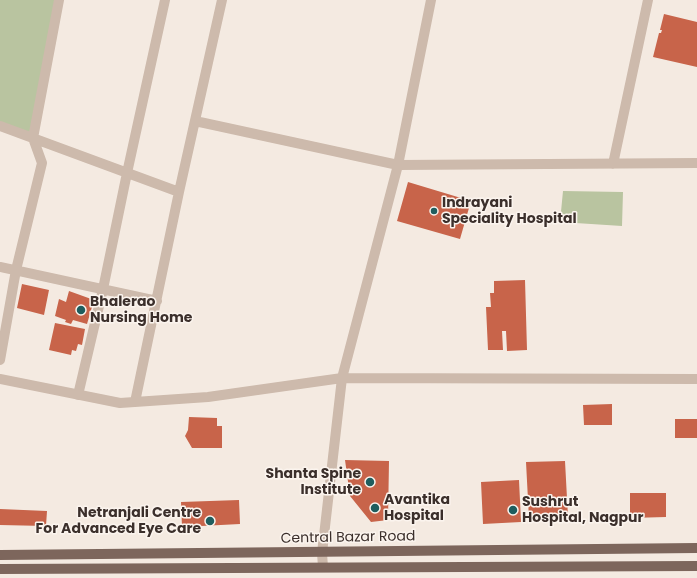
<!DOCTYPE html>
<html>
<head>
<meta charset="utf-8">
<style>
	body { margin:0 }
	canvas { display:block; background:#f4eae1 }
</style>
</head>
<body>
<canvas width="697" height="578"></canvas>
<script>
const g = document.querySelector('canvas').getContext('2d');
g.lineJoin = 'round';
function fillPath(path, color) { g.fillStyle = color; g.fill(path, 'evenodd'); }
const toPath = rows => new Path2D(rows.map(r => 'M' + r).join(''));
function trace(path, color, width, dash) { g.strokeStyle = color; g.lineWidth = width; g.lineCap = dash ? 'butt' : 'round'; g.setLineDash(dash || []); g.stroke(path); }
function write(font, color, halo, rows, align = 'center') {
  g.font = font + ' Poppins,sans-serif'; g.lineWidth = 3; g.setLineDash([]); g.textBaseline = 'middle'; g.strokeStyle = halo; g.fillStyle = color; for (const [text, x, y, turn = 0] of rows) {
    g.save(); g.translate(x, y); g.rotate((+turn || 0) * Math.PI / 180); g.textAlign = isNaN(turn) ? turn : align; if (halo) g.strokeText(text, 0, 0); g.fillText(text, 0, 0); g.restore();
  }
}
fillPath(toPath([
	[0,0,59,0,33,138,0,126],
	[563,191,623,192,622,226,560,222]
]), '#b9c4a0');
fillPath(toPath([
	[664,14,697,22,697,67,653,57,659,33,661,33,662,30,660,30],
	[408,182,471,201,460,239,397,221],
	[525,280,527,350,507,351,506,331,502,331,503,350,488,350,486,307,491,307,490,293,494,293,494,281],
	[22,284,49,290,44,315,17,308],
	[69,291,94,300,87,324,73,320,71,324,65,322,66,320,55,316,59,299,66,302],
	[55,323,85,329,82,345,78,344,76,351,72,350,71,355,49,350],
	[612,404,612,425,584,425,583,405],
	[189,417,217,418,217,426,222,426,222,448,192,448,185,436,188,430],
	[675,419,697,419,697,438,675,438],
	[345,460,389,461,388,520,371,522,350,496],
	[565,461,568,517,529,519,526,462],
	[519,480,521,522,483,524,481,482],
	[630,493,666,493,666,517,630,518],
	[239,500,240,524,182,527,181,502],
	[0,509,47,511,46,526,0,525]
]), '#c8644a');
trace(toPath([
	[195,121,398,165,697,163],
	[0,126,179,192],
	[613,164,648,0],
	[0,267,157,301],
	[0,360,16,270,42,163,33,138,59,0],
	[0,379,120,403,208,397,342,378,697,379],
	[78,395,103,289,127,173,165,0],
	[135,402,179,192,222,0],
	[323,567,322,553,342,378,398,165,431,0]
]), '#cdbaac', 10);
trace(toPath([
	[0,555,697,548],
	[0,569,697,566]
]), '#7d665c', 10);
for (const [x, y, r, color] of [
	[434,211,4,"#1f5d5e"],
	[81,310,5,"#1f5d5e"],
	[370,482,5,"#1f5d5e"],
	[375,508,5,"#1f5d5e"],
	[513,510,5,"#1f5d5e"],
	[210,521,5,"#1f5d5e"]
]) { const dot = new Path2D(); dot.arc(x, y, r, 0, 2 * Math.PI); g.fillStyle = color; g.fill(dot); trace(dot, '#fbf4ee', 1.5); }
write('bold 14px', '#3b2f2b', '#fbf4ee', [
	["Indrayani",442,203],
	["Speciality Hospital",442,219],
	["Bhalerao",90,302],
	["Nursing Home",90,318],
	["Shanta Spine",361,474,"right"],
	["Institute",361,490,"right"],
	["Avantika",384,500],
	["Hospital",384,516],
	["Sushrut",522,502],
	["Hospital, Nagpur",522,518],
	["Netranjali Centre",201,513,"right"],
	["For Advanced Eye Care",201,529,"right"]
], 'left');
write('14px', '#3b2f2b', '#fbf4ee', [
	["Central Bazar Road",348,538,-1]
]);
</script>
</body>
</html>
